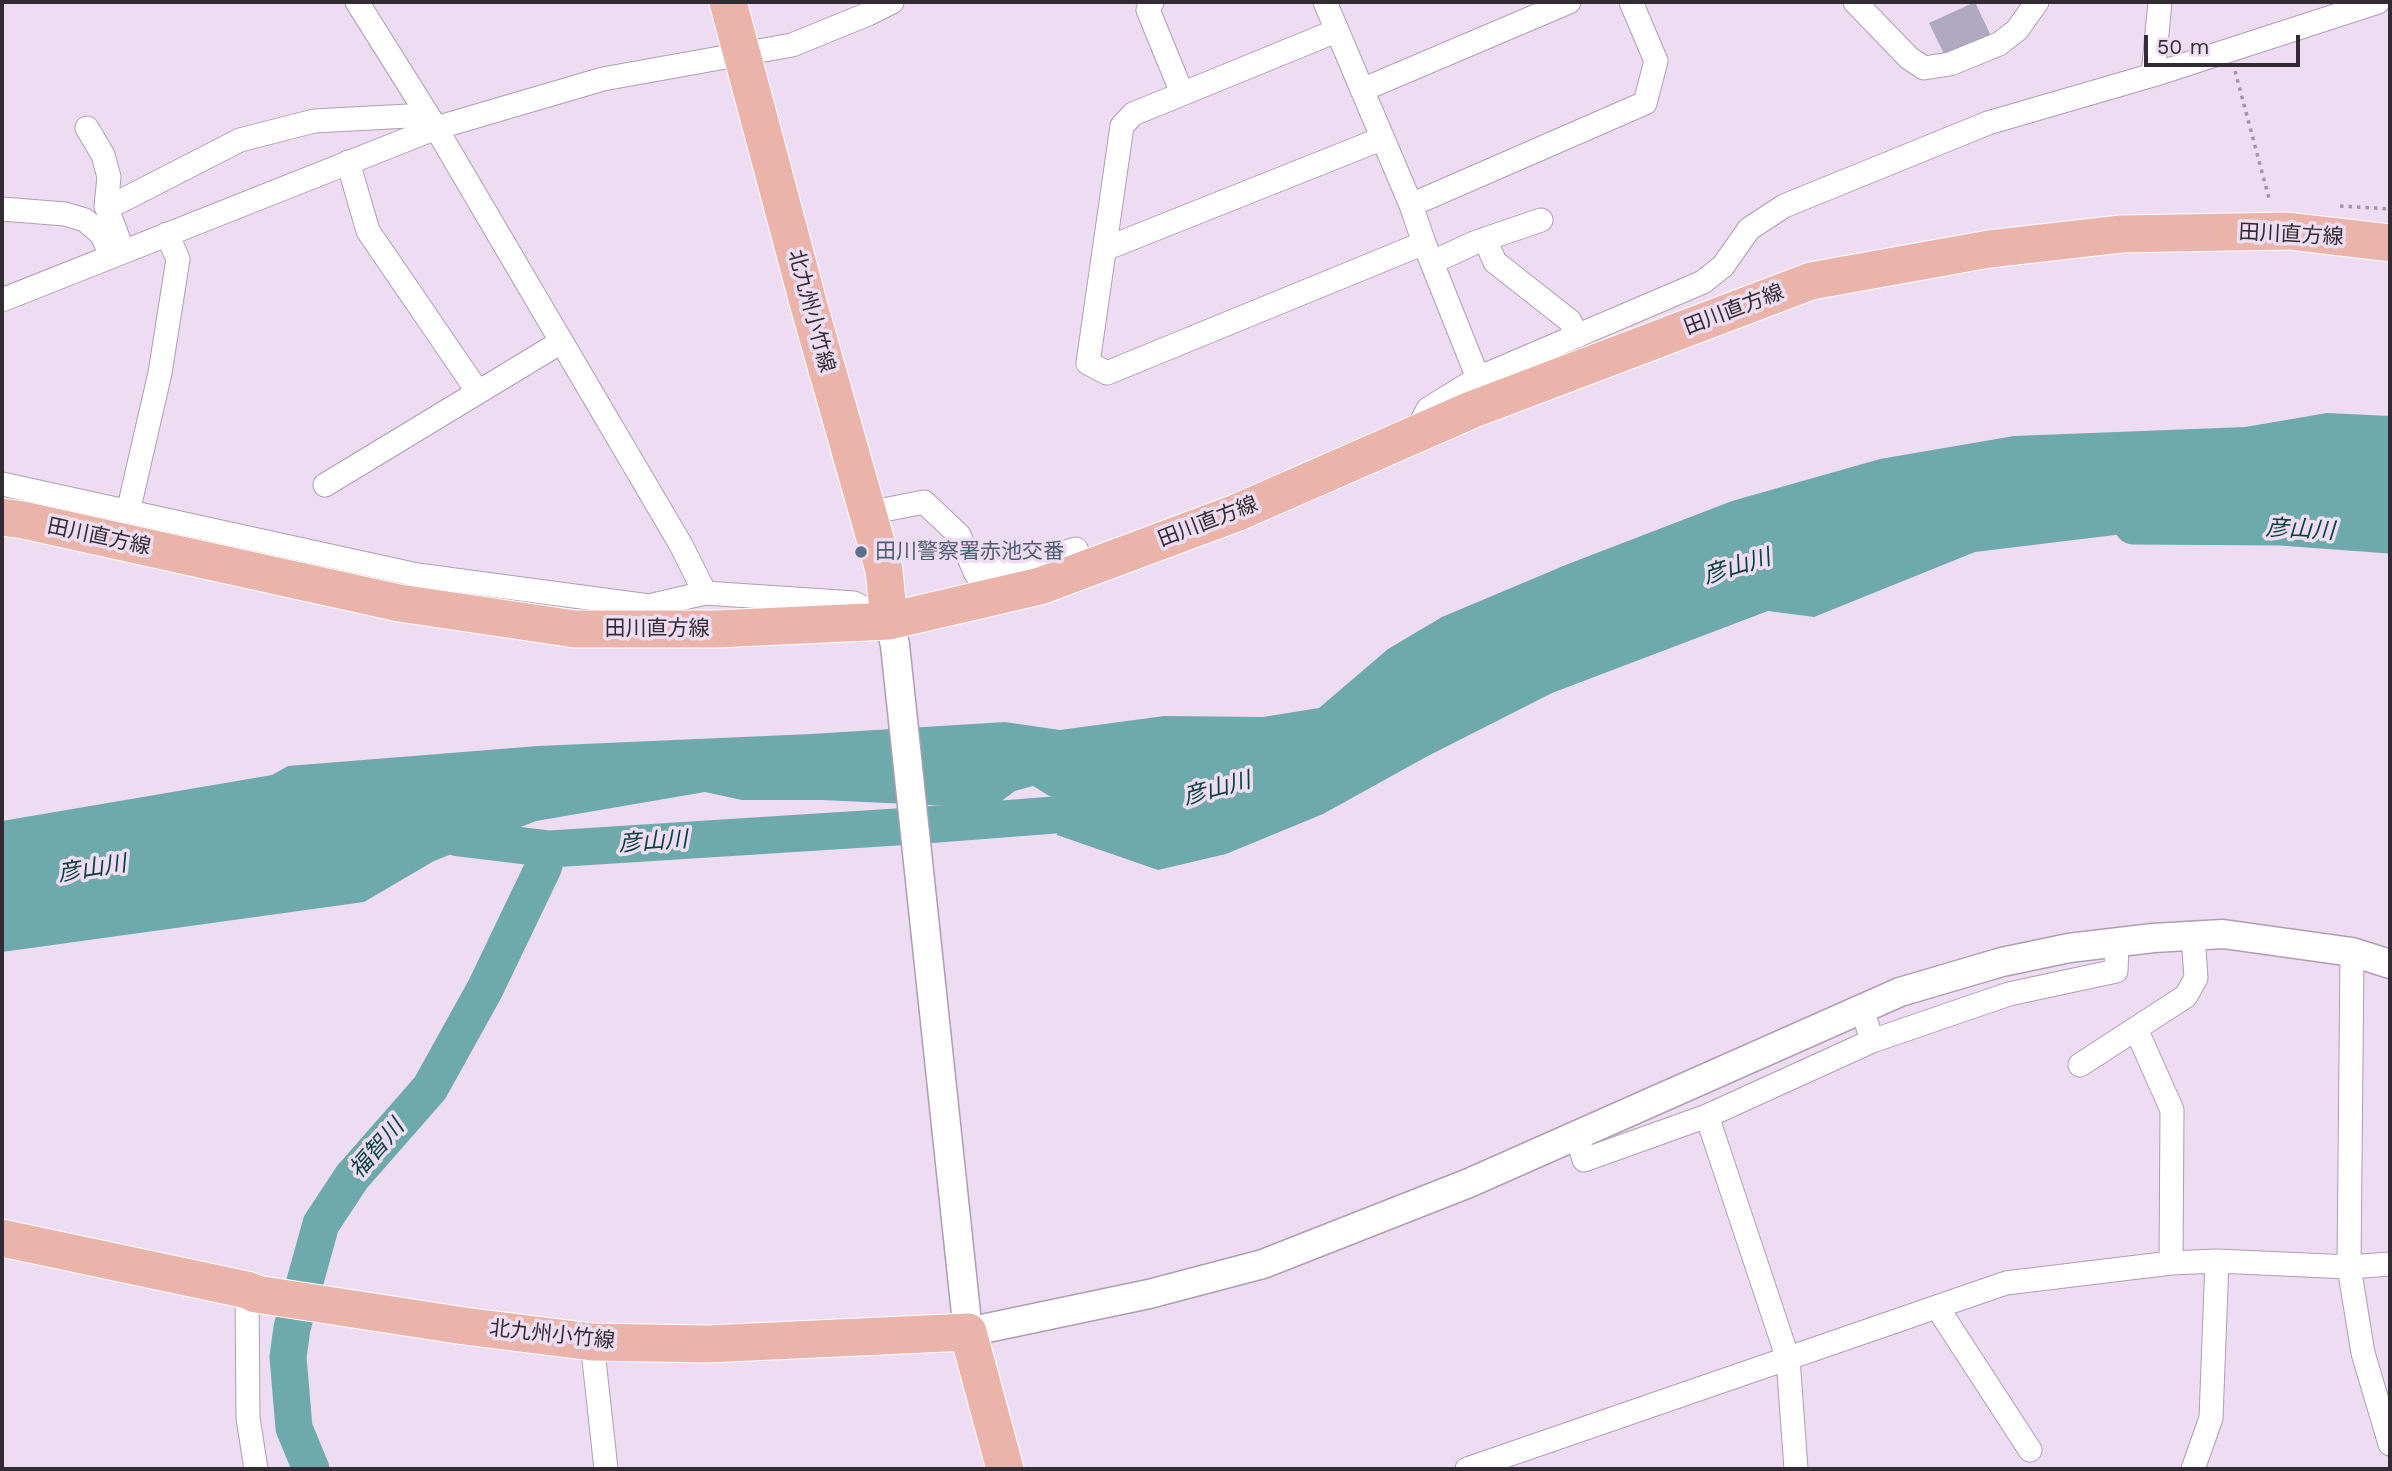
<!DOCTYPE html>
<html>
<head>
<meta charset="utf-8">
<style>
	body { margin:0 }
	#map { position:relative; width:2392px; height:1471px; overflow:hidden; background:#eeddf2; font-family:"Work Sans",sans-serif }
	canvas { display:block }
	.frame { position:absolute; inset:0; border:4px solid #322b33; pointer-events:none }
	.scale { position:absolute; left:2144px; top:35px; width:156px; height:32px; box-sizing:border-box; border:4px solid #322b33; border-top:0; padding-left:9px; font-size:21px; line-height:24px; white-space:nowrap; color:#322b33; -webkit-text-stroke:5px #eeddf2; paint-order:stroke }
</style>
</head>
<body>
<div id="map">
<canvas width="2392" height="1471"></canvas>
<div class="frame"></div>
<div class="scale">50 m</div>
</div>
<script>
const g = document.querySelector('canvas').getContext('2d');
g.lineJoin = 'round';
function fillPath(path, color) { g.fillStyle = color; g.fill(path, 'evenodd'); }
const toPath = rows => new Path2D(rows.map(r => 'M' + r).join(''));
function trace(path, color, width, dash) { g.strokeStyle = color; g.lineWidth = width; g.lineCap = dash ? 'butt' : 'round'; g.setLineDash(dash || []); g.stroke(path); }
function write(font, color, halo, rows, align = 'center') {
  g.font = font + ' "Work Sans","Noto Sans JP",sans-serif'; g.lineWidth = 7; g.setLineDash([]); g.textBaseline = 'middle'; g.strokeStyle = halo; g.fillStyle = color; for (const [text, x, y, turn = 0] of rows) {
    g.save(); g.translate(x, y); g.rotate((+turn || 0) * Math.PI / 180); g.textAlign = isNaN(turn) ? turn : align; if (halo) g.strokeText(text, 0, 0); g.fillText(text, 0, 0); g.restore();
  }
}
fillPath(toPath([
	[2327,413,2390,416,2390,538,2280,515,1975,552,1814,617,1768,611,1552,693,1426,757,1323,814,1226,854,1158,870,1057,835,1056,800,1033,786,1015,791,992,808,822,800,742,800,705,792,536,821,434,861,364,902,2,952,2,821,272,775,288,766,538,746,811,734,1005,722,1060,730,1164,716,1263,717,1319,708,1388,649,1442,617,1568,564,1732,501,1880,459,2014,436,2245,427]
]), '#6eaaab');
trace(toPath([
	[2133,526,2281,527,2390,535],
	[435,833,459,838,550,849,912,826,1106,811],
	[311,1469,294,1428,288,1357,292,1328,321,1224,352,1177,430,1088,485,989,543,868,549,849]
]), '#6eaaab', 37);
fillPath(toPath([
	[1975,2,1991,36,1946,58,1929,23]
]), '#afa9c1');
const minor = toPath([
	[357,2,436,128,681,545,705,593],
	[1152,2,1148,10,1182,93],
	[1325,2,1411,205,1424,243,1478,378],
	[1855,2,1909,58,1924,68,1950,64,1999,44,2017,30,2037,2],
	[1336,31,1133,114,1122,126,1088,363,1107,373,1424,243],
	[2153,75,2160,2],
	[1362,90,1569,2],
	[87,128,103,155,109,177,106,206,123,251],
	[348,162,368,231,478,392],
	[1411,205,1645,103,1656,61,1631,2],
	[106,206,121,201,240,140,314,121,427,115],
	[2,209,65,214,85,220,102,235,111,256],
	[1485,239,1495,262,1570,321,1577,336],
	[1105,249,1381,139],
	[1433,262,1474,243,1541,220],
	[2,300,436,128,603,79,792,45,868,14,892,2],
	[1415,434,1428,409,1478,378,1703,282,1723,266,1749,229,1784,206,1988,123,2153,75,2378,2],
	[2,484,417,575,649,606,705,593,854,603,883,618],
	[325,485,561,342],
	[128,512,160,373,178,259,167,234],
	[868,513,924,502,959,535,976,574,996,571,1076,549,1085,569],
	[2352,952,2349,1267,2363,1353,2390,1444],
	[2136,1029,2172,1110,2171,1263],
	[1872,1041,2009,994,2116,971,2117,942],
	[2080,1065,2186,996,2196,978,2193,936],
	[1577,1135,1584,1160,1707,1116],
	[247,1290,248,1418,256,1469],
	[1937,1307,2030,1450],
	[592,1342,606,1469],
	[1467,1469,2006,1283,2171,1263,2217,1261,2349,1267,2390,1264],
	[1796,1469,1788,1359,1707,1116,1872,1041,1862,1008],
	[2193,1469,2211,1418,2217,1261]
]);
const tertiary = toPath([
	[889,621,895,645,968,1332,1149,1294,1263,1264,1469,1183,1900,992,2002,962,2069,948,2153,938,2223,934,2352,952,2390,964]
]);
const primary = toPath([
	[728,2,809,306,884,570,889,621],
	[2,517,23,520,399,603,575,629,716,629,889,621,1040,586,1236,513,1471,410,1811,281,1989,249,2121,234,2288,231,2390,243],
	[2,1238,247,1290,256,1294,464,1326,592,1342,708,1344,968,1332,1005,1469]
]);
trace(minor, '#ae9eb2', 25);
trace(tertiary, '#ae9eb2', 31);
trace(primary, '#fff', 39);
trace(toPath([
	[2235,71,2270,202],
	[2340,206,2390,209]
]), '#a295a5', 3.5, [3.5, 5]);
trace(minor, '#fff', 23);
trace(tertiary, '#fff', 28);
trace(primary, '#ebb4aa', 37);
for (const [x, y, r, color] of [
	[861,552,7,"#5c6f8a"]
]) { const dot = new Path2D(); dot.arc(x, y, r, 0, 2 * Math.PI); g.fillStyle = color; g.fill(dot); trace(dot, '#eeddf2', 2.5); }
write('21px', '#322b33', '#eeddf2', [
	["田川直方線",2291,235,3],
	["田川直方線",1734,310,-21],
	["北九州小竹線",811,311,75],
	["田川直方線",1208,522,-21],
	["田川直方線",99,537,12],
	["田川直方線",657,629],
	["北九州小竹線",552,1335,6]
]);
write('21px', '#4e5e75', '#eeddf2', [
	["田川警察署赤池交番",875,552]
], 'left');
write('italic 23px', '#054142', '#eeddf2', [
	["彦山川",2300,530,3],
	["彦山川",1737,567,-17],
	["彦山川",1217,789,-15],
	["彦山川",653,842,-4],
	["彦山川",92,869,-9],
	["福智川",377,1149,-49]
]);
</script>
</body>
</html>
